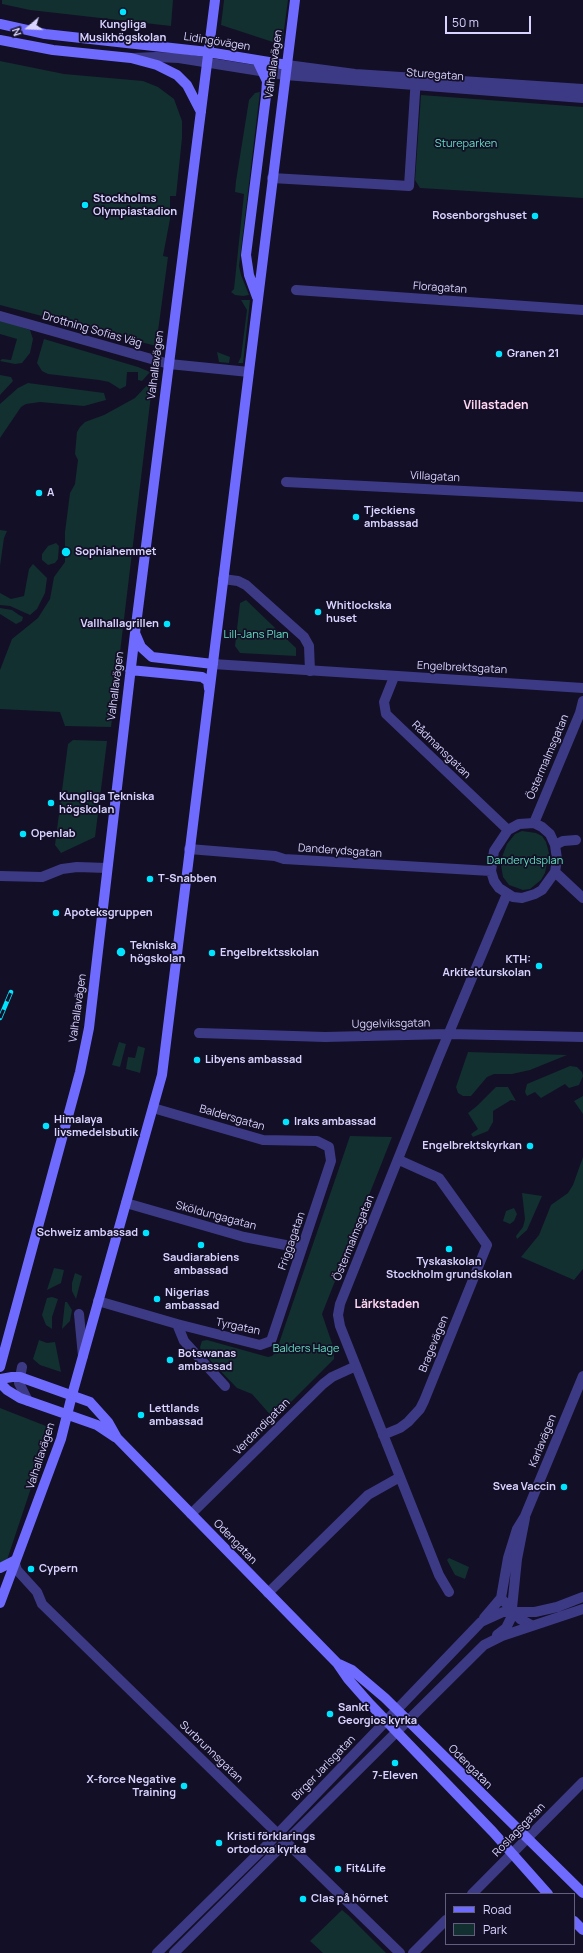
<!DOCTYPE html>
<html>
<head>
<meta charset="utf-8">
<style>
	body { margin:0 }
	#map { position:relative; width:583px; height:1953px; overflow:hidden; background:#130f26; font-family:Manrope,sans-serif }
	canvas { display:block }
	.legend { position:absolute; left:445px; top:1893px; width:130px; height:52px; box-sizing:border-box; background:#130f26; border:1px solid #625e7d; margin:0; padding:5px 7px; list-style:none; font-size:12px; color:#d9d4ff }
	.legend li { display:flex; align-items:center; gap:8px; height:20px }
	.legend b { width:20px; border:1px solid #625e7d }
	.north { position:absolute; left:8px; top:8px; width:40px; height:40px; -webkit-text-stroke:3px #130f26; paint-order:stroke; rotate:251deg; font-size:11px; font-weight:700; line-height:16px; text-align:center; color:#d9d4ff }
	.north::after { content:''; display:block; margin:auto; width:14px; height:18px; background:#d9d4ff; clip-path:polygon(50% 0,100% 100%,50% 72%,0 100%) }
	.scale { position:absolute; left:445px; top:16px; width:86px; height:18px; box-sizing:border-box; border:2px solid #d9d4ff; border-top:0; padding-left:5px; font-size:12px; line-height:14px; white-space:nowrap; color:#d9d4ff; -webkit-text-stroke:3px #130f26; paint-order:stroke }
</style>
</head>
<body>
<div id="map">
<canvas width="583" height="1953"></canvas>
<ul class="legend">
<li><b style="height:5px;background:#6f6bff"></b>Road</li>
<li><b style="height:11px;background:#12302f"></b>Park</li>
</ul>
<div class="north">N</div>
<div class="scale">50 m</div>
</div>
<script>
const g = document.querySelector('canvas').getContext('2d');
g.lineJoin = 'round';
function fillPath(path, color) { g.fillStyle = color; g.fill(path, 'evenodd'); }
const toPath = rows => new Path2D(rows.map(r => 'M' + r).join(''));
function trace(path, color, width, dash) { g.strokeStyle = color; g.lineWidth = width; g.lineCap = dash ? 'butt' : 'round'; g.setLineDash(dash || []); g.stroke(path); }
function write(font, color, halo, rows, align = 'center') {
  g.font = font + ' Manrope,sans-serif'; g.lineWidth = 3.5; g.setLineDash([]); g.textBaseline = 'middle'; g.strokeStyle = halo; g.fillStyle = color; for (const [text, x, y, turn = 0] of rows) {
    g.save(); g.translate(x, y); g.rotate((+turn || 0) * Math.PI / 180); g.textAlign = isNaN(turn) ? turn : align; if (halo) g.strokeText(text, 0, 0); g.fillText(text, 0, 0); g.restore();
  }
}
fillPath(toPath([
	[2,0,173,0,171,26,30,10,2,4],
	[224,0,288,0,282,45,221,25],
	[0,61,64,74,143,81,158,87,174,99,182,121,182,138,176,196,170,196,170,219,163,256,168,257,156,346,0,305],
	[260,92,239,266,241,275,249,295,243,296,235,295,231,292,234,289,244,194,235,192,236,181,249,100,255,93],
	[421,95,583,107,583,198,420,188,415,180],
	[241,300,250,300,243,363,238,363,241,357,247,310],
	[0,320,30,330,33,339,30,353,22,363,15,364,0,361,2,359,11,360,17,339,0,334],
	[44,339,138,367,150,372,142,381,138,380,138,372,127,372,126,386,120,389,109,382,99,380,48,374,42,371,37,363],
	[217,352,230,357,229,363,219,362],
	[0,375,11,377,13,381,0,395],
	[28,383,104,393,106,400,84,406,40,402,26,404,21,407,0,438,0,404,18,388],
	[149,383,152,384,151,395,111,727,65,726,60,712,0,709,0,670,12,639,38,618,50,599,54,577,65,562,65,532,70,493,75,484,78,460,75,454,77,432,80,427,85,422,104,415,135,398],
	[0,530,7,531,4,538,0,566],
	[56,543,59,546,58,559,55,563,48,565,42,560,42,554,48,546],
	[33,564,47,578,45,593,37,609,30,615,10,606,0,605,0,593,11,599,24,596,29,569],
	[246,600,296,648,296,656,240,653,235,646,240,603],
	[0,608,12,610,19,615,23,617,22,621,16,624,0,614],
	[73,740,107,741,95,837,61,853,55,845,68,744],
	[522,831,536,833,542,836,546,842,549,853,545,873,541,880,530,889,523,890,509,885,503,877,501,865,502,857,507,844,515,834],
	[119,1042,126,1044,120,1067,112,1065],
	[138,1046,145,1048,140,1073,126,1069,128,1057,135,1058],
	[468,1052,567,1055,530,1070,512,1074,494,1074,487,1077,471,1096,463,1096,458,1093,456,1087],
	[570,1066,577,1067,582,1072,583,1076,579,1085,569,1088,565,1084,541,1098,535,1092,527,1096,525,1092,527,1084],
	[496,1087,508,1087,516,1101,511,1100,493,1111,493,1122,488,1131,473,1137,471,1134,478,1129,468,1113,477,1106],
	[583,1096,583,1114,574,1101],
	[350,1136,392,1137,322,1314,334,1349,334,1359,274,1419,252,1394,237,1388,201,1351,200,1347,202,1341,207,1340,268,1357,272,1356,276,1352],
	[583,1157,583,1269,574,1280,521,1257,539,1235,551,1205,568,1193,573,1185],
	[522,1193,542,1196,527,1230,517,1239,516,1236,523,1227,525,1219],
	[514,1208,517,1214,514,1221,510,1224,503,1221,506,1211],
	[54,1268,64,1270,61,1283,47,1290],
	[75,1273,82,1276,76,1299,72,1291,72,1283],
	[52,1297,58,1299,52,1317,52,1329,46,1325,42,1315,47,1298],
	[65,1302,67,1302,72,1310,70,1321,62,1329],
	[39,1340,47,1343,55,1342,61,1372,40,1365,33,1359],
	[0,1408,51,1428,7,1560,0,1563],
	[449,1558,469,1567,465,1579,455,1575,447,1560],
	[342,1910,348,1915,386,1953,323,1953,310,1941]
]), '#12302f');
trace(toPath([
	[133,58,156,57,179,58,285,75],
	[272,178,409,186,416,77],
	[296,290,583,310],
	[0,316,169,364,249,372],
	[286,482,583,497],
	[223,579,238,581,246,585,304,637,309,646,310,671],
	[394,677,384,702,386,714,508,830],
	[534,823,542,827,550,834,555,845,557,859,555,872,542,890,535,894,522,898,513,897,499,888,494,881,491,871,494,851,508,830,519,824,534,823],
	[534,823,580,713,583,701],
	[555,845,563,841,576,840],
	[189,849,275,856,284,859,491,871],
	[555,872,583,898],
	[0,876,42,877,62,869,77,867,107,868],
	[199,1033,325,1037,448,1034,583,1037],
	[153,1108,263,1140,317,1141,329,1147,331,1161,271,1341,260,1345,177,1324],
	[126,1203,244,1237,301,1248],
	[98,1301,177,1324,184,1341,225,1386],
	[79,1314,83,1356],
	[22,1367,19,1383,28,1401],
	[383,1435,400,1428,408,1422,420,1409,424,1401,487,1245,439,1178,399,1160],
	[191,1514,323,1384,332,1377,356,1366],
	[14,1561,17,1570,37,1592,42,1604,400,1953],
	[449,1592,439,1575,340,1326,338,1315,340,1304,438,1059,507,894],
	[268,1593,368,1495,400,1477],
	[472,1894,583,1782],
	[413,1953,446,1920]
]), '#3d3a85', 10);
trace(toPath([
	[287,65,355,74,583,89],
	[285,75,583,98],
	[213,664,583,688],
	[501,1598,520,1619,531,1625],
	[484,1618,501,1598,508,1558,517,1529,525,1516,583,1376],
	[497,1635,506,1628,511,1618,517,1559,525,1518],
	[157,1953,268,1844,481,1622,503,1612,535,1612,557,1607,583,1597],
	[174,1953,484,1645,502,1636,583,1609]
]), '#3d3a85', 10);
trace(toPath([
	[0,24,45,34,208,52,287,65],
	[0,40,53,50,131,58,157,65,177,75,187,85,201,112],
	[257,297,249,275,246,255,266,96,267,81,258,62],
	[135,633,141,647,152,657,213,664],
	[130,670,202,677,208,681,209,689],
	[0,1367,80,1072,89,1028,135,633,215,0],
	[0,1379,12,1377,20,1377,90,1402,108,1422,117,1438,337,1663,348,1679,370,1704,493,1832,548,1894],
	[0,1383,7,1390,20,1398,97,1425,115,1437],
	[0,1568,14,1561],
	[0,1603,61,1439,72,1395,162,1075,295,0],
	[339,1664,352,1670,385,1698,583,1893],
	[574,1921,583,1930]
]), '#6f6bff', 10);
const rail = toPath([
	[0,1018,11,992]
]);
trace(rail, '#00e5ff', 4.5);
trace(rail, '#130f26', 3, [9]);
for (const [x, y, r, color] of [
	[123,12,4,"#00e5ff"],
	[85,205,4,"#00e5ff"],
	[535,216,4,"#00e5ff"],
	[499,354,4,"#00e5ff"],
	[39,493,4,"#00e5ff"],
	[356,517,4,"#00e5ff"],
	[66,552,5,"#00e5ff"],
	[318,612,4,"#00e5ff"],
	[167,624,4,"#00e5ff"],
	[51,803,4,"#00e5ff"],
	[23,834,4,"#00e5ff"],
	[150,879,4,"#00e5ff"],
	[56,913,4,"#00e5ff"],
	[121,952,5,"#00e5ff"],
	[212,953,4,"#00e5ff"],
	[539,966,4,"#00e5ff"],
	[197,1060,4,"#00e5ff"],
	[286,1122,4,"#00e5ff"],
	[46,1126,4,"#00e5ff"],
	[530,1146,4,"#00e5ff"],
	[146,1233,4,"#00e5ff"],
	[201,1245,4,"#00e5ff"],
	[449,1249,4,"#00e5ff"],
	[157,1299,4,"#00e5ff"],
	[170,1360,4,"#00e5ff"],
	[141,1415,4,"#00e5ff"],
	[564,1487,4,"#00e5ff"],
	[31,1569,4,"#00e5ff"],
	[330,1714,4,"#00e5ff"],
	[395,1763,4,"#00e5ff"],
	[184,1786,4,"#00e5ff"],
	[219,1843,4,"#00e5ff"],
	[338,1869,4,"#00e5ff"],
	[303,1899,4,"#00e5ff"]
]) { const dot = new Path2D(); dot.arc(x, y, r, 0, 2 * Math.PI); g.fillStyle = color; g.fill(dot); trace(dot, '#130f26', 1.5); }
write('bold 11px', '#d9d4ff', '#130f26', [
	["Kungliga",123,25,"center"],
	["Musikhögskolan",123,38,"center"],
	["Stockholms",93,199],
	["Olympiastadion",93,212],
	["Rosenborgshuset",527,216,"right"],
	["Granen 21",507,354],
	["A",47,493],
	["Tjeckiens",364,511],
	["ambassad",364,524],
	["Sophiahemmet",75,552],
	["Whitlockska",326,606],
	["huset",326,619],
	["Vallhallagrillen",159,624,"right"],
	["Kungliga Tekniska",59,797],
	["högskolan",59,810],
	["Openlab",31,834],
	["T-Snabben",158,879],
	["Apoteksgruppen",64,913],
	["Tekniska",130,946],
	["högskolan",130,959],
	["Engelbrektsskolan",220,953],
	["KTH:",531,960,"right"],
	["Arkitekturskolan",531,973,"right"],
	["Libyens ambassad",205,1060],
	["Himalaya",54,1120],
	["livsmedelsbutik",54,1133],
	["Iraks ambassad",294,1122],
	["Engelbrektskyrkan",522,1146,"right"],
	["Schweiz ambassad",138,1233,"right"],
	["Saudiarabiens",201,1258,"center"],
	["ambassad",201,1271,"center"],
	["Tyskaskolan",449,1262,"center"],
	["Stockholm grundskolan",449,1275,"center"],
	["Nigerias",165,1293],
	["ambassad",165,1306],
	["Botswanas",178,1354],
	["ambassad",178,1367],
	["Lettlands",149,1409],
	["ambassad",149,1422],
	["Svea Vaccin",556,1487,"right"],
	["Cypern",39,1569],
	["Sankt",338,1708],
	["Georgios kyrka",338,1721],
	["7-Eleven",395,1776,"center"],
	["X-force Negative",176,1780,"right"],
	["Training",176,1793,"right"],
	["Kristi förklarings",227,1837],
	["ortodoxa kyrka",227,1850],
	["Fit4Life",346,1869],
	["Clas på hörnet",311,1899]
], 'left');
write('11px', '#d9d4ff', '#130f26', [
	["Lidingövägen",217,42,9],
	["Valhallavägen",274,64,-82],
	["Sturegatan",435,75,4],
	["Floragatan",440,288,4],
	["Drottning Sofias Väg",92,330,16],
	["Valhallavägen",156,365,-83],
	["Villagatan",435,477,3],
	["Engelbrektsgatan",462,668,3],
	["Valhallavägen",116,686,-83],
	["Rådmansgatan",441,750,44],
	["Östermalmsgatan",548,757,-67],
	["Danderydsgatan",340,851,4],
	["Valhallavägen",78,1008,-82],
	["Uggelviksgatan",391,1024,-1],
	["Baldersgatan",232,1118,16],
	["Sköldungagatan",216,1216,15],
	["Östermalmsgatan",354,1238,-68],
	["Friggagatan",292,1241,-71],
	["Tyrgatan",238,1327,12],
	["Bragevägen",434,1344,-68],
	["Verdandigatan",262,1427,-45],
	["Karlavägen",543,1441,-68],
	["Valhallavägen",41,1456,-72],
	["Odengatan",235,1542,46],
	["Surbrunnsgatan",211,1752,44],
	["Odengatan",470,1767,45],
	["Birger Jarlsgatan",324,1768,-46],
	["Roslagsgatan",519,1830,-46]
]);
write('11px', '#5fe0c0', '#130f26', [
	["Stureparken",466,144],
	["Lill-Jans Plan",256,635],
	["Danderydsplan",525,861],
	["Balders Hage",306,1349]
]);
write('bold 12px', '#ffd6f0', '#130f26', [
	["Villastaden",496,406],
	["Lärkstaden",387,1305]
]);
</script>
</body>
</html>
